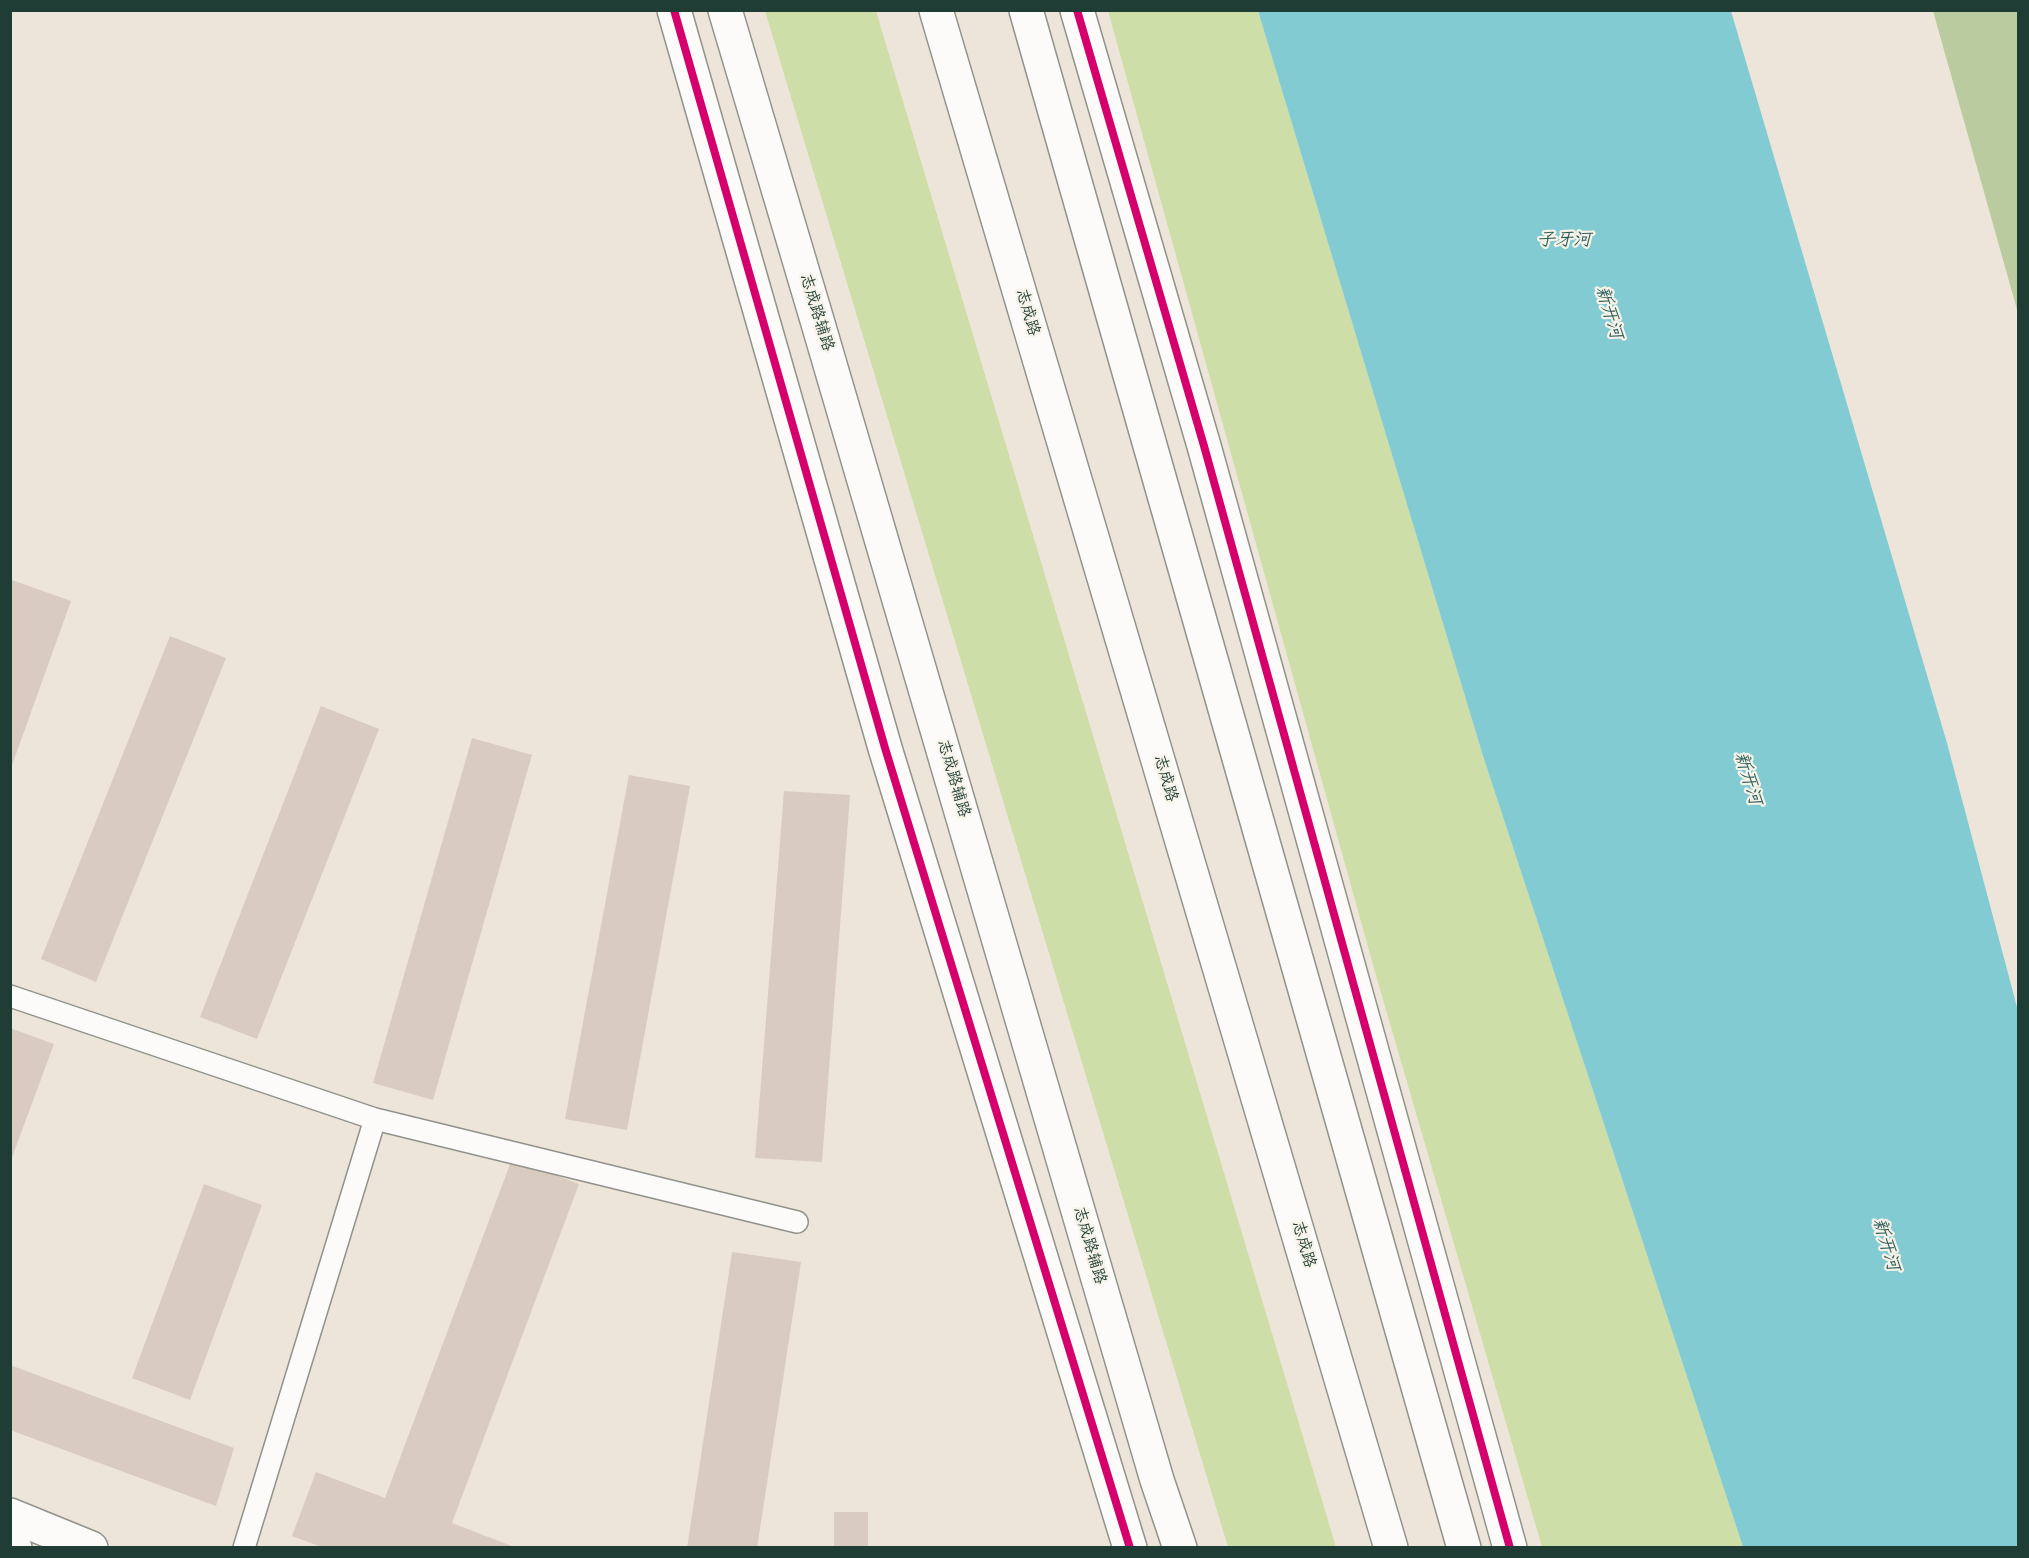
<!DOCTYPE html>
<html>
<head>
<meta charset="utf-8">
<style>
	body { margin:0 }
	#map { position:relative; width:2029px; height:1558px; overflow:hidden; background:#ede5d9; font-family:"Gochi Hand",sans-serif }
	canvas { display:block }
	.frame { position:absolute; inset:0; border:12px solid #1f3d34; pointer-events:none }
</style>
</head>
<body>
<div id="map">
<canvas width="2029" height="1558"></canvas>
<div class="frame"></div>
</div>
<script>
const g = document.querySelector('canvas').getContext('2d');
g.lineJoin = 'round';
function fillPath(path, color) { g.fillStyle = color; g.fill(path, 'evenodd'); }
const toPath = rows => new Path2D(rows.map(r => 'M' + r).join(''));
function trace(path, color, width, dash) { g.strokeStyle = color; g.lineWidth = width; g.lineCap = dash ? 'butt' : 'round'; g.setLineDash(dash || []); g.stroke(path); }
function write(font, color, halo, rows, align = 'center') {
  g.font = font + ' "Gochi Hand","LXGW WenKai TC",sans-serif'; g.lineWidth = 4.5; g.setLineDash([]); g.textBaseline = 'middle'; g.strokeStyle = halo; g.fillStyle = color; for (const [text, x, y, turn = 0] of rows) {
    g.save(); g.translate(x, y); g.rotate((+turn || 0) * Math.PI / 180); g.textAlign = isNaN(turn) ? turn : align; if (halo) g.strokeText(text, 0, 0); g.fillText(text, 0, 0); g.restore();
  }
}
fillPath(toPath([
	[765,11,876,11,1336,1547,1228,1547],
	[1108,11,1258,11,1483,756,1743,1547,1542,1547,1375,972]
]), '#cedea9');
fillPath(toPath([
	[1933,11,2018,11,2018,313]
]), '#bacc9f');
fillPath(toPath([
	[1258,11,1731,11,1947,743,2018,1011,2018,1547,1743,1547,1483,756]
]), '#83cbd3');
fillPath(toPath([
	[12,580,71,601,11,768,10,585],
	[170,636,226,658,96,982,41,959],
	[321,706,379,729,257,1039,200,1017],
	[472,738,532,755,433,1100,373,1083],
	[629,775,690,786,627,1130,565,1119],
	[784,791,850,795,822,1162,755,1158],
	[10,1028,54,1044,11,1160,10,1160],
	[512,1159,579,1184,452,1523,517,1548,324,1548,292,1536,316,1472,385,1498],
	[204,1184,262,1205,190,1400,132,1378],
	[732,1252,801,1262,757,1548,687,1548],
	[10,1365,234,1448,216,1506,10,1430],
	[834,1512,868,1512,868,1548,834,1548]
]), '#dacbc1');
const lane = toPath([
	[10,996,375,1119,797,1222],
	[244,1548,375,1119]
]);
const street = toPath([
	[1077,10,1204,446,1510,1548]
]);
const secondary = toPath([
	[674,10,885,748,1130,1548],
	[725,10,817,320,1157,1480,1180,1548],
	[10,1515,91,1548],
	[10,1546,15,1548]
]);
const highway = toPath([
	[936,10,1391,1548],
	[1026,10,1464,1548]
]);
trace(lane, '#91928b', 24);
trace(street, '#91928b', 36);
trace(secondary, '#91928b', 36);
trace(highway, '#91928b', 36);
trace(lane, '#fcfbf9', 21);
trace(street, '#fcfbf9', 33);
trace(secondary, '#fcfbf9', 33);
trace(highway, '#fcfbf9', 33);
trace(toPath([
	[674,10,885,748,1130,1548],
	[1077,10,1204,446,1510,1548]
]), '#d6006c', 8);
write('16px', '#1f3d34', '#f7f3e8', [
	["志成路辅路",815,313,73],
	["志成路",1026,313,74],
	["志成路辅路",952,779,74],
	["志成路",1164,779,74],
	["志成路",1302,1245,74],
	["志成路辅路",1088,1246,74]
]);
write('italic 18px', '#2c5e5b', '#f7f3e8', [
	["子牙河",1564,242],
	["新开河",1607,313,73],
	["新开河",1746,779,73],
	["新开河",1884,1245,73]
]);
</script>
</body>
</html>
